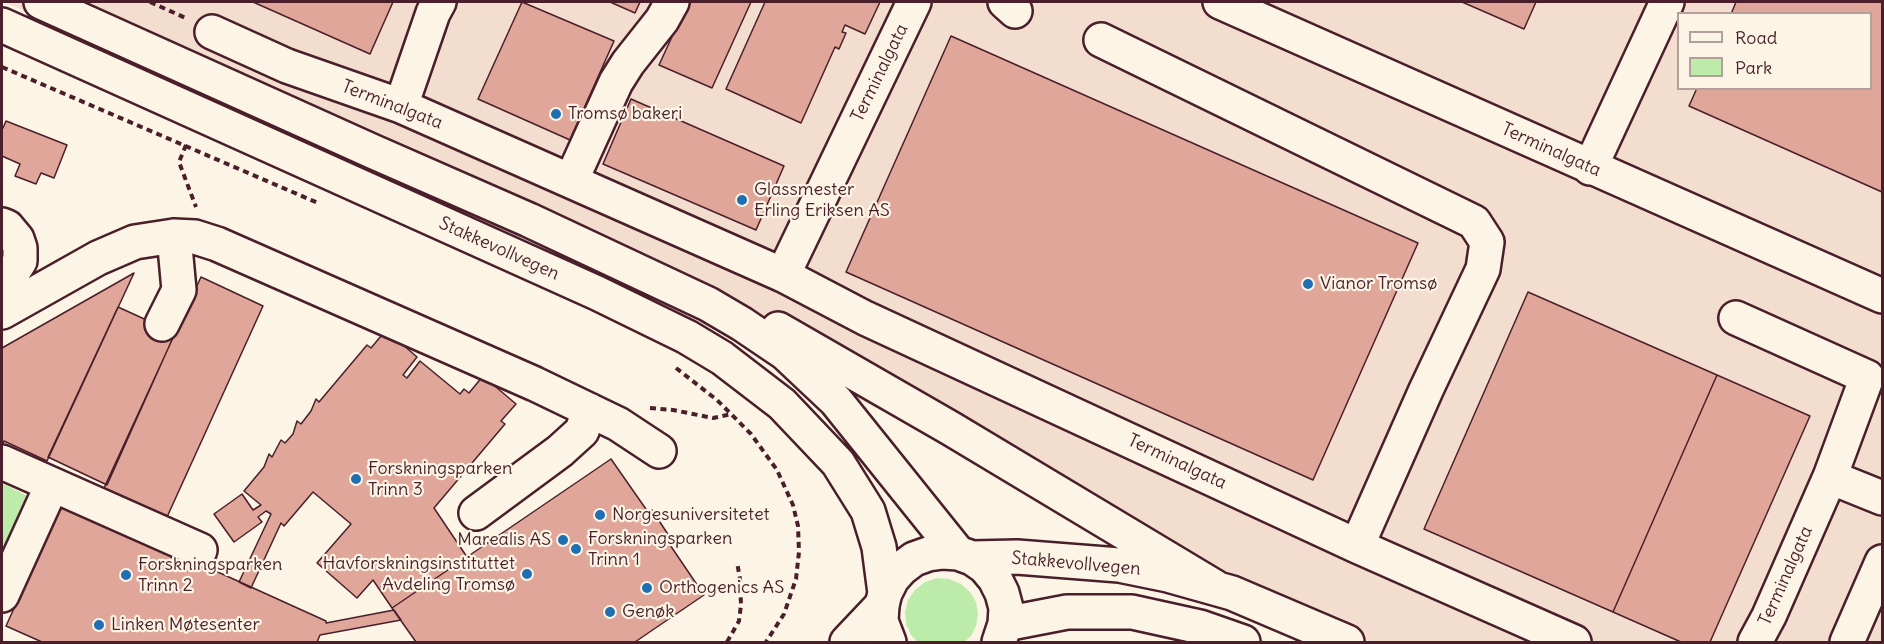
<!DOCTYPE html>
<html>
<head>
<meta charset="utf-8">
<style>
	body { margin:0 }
	#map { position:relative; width:1884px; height:644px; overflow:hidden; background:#fcf5e5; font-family:Delius,sans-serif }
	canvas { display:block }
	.frame { position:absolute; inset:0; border:3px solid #4a1f2b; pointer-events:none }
	.legend { position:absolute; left:1677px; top:12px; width:195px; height:78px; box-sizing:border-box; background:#fcf5e5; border:2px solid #b59f9b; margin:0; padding:8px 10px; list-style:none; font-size:18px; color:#4a1f2b }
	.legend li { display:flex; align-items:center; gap:12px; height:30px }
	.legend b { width:30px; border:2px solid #b59f9b }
</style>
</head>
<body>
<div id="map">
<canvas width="1884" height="644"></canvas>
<div class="frame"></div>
<ul class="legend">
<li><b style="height:8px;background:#fcf5e5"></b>Road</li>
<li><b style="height:16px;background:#bcebaa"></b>Park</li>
</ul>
</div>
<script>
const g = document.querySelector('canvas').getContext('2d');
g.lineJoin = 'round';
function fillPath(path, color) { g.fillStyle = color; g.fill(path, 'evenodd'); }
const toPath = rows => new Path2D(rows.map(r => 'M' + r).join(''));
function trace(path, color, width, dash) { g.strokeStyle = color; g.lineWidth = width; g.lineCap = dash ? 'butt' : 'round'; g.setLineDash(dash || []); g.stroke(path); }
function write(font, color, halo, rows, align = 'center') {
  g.font = font + ' Delius,sans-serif'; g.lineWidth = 4.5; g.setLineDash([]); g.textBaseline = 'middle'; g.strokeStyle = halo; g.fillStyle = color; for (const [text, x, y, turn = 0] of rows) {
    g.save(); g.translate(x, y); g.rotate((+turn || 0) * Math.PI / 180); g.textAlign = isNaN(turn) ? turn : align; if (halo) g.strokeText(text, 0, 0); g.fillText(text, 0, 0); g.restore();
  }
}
fillPath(toPath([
	[4,2,1882,2,1882,642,1363,642,280,121],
	[1678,14,1870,14,1870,88,1678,88]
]), '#f3ddce');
fillPath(toPath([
	[2,483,33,499,2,560],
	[937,578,949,579,961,584,970,592,976,602,978,614,976,626,971,636,964,642,918,642,911,635,906,624,905,612,908,600,915,590,925,582]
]), '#bcebaa');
const building = toPath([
	[253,2,393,2,370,54,253,2],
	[522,2,614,41,570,140,478,99,522,2],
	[610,2,640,2,635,13,610,2],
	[688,2,751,2,712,88,659,65,688,2],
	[765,2,880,2,865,34,845,25,842,32,846,33,839,49,835,47,801,123,726,89,765,2],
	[1462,2,1536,2,1524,29,1462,2],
	[1736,2,1882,2,1882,192,1689,106,1697,88,1870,88,1870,14,1731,14,1736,2],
	[951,36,1418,243,1313,480,846,272,951,36],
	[631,99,784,166,756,230,603,164,631,99],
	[6,121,67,145,54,178,41,173,36,184,15,176,20,164,2,156,2,127,3,128,6,121],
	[134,273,47,461,4,441,2,447,2,348,134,273],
	[201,277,263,306,167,517,104,488,201,277],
	[1528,292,1717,375,1613,612,1424,529,1528,292],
	[118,307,175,333,107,485,48,457,118,307],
	[386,330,417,357,403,375,407,378,420,361,460,394,464,389,469,393,483,376,516,404,501,421,505,424,434,508,467,557,392,608,373,580,357,598,317,563,351,524,313,492,284,526,281,523,251,588,239,582,271,514,266,511,258,517,262,522,234,542,214,514,242,494,253,510,261,505,244,491,264,467,269,454,272,457,281,440,285,443,293,434,297,421,301,424,311,411,316,399,319,402,367,345,371,348,386,330],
	[1717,375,1810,416,1710,642,1681,642,1613,612,1717,375],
	[611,459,648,512,652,510,671,539,668,542,704,595,635,642,416,642,392,608,611,459],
	[62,502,209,566,209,568,326,621,326,623,394,610,401,620,320,635,317,642,42,642,6,626,62,502]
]);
fillPath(building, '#dfa699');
trace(building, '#4a1f2b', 1.5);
const minor = toPath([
	[1005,2,1015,11],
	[1220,2,1882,296],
	[212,32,287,66,401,106,783,275,865,318,1357,546,1574,642],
	[1101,40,1474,222,1487,242,1483,269,1426,390,1357,546],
	[401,106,433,13,439,2],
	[1590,168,1667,2],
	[571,181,616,82,628,63,662,20,672,2],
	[2,225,7,227,17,239,20,248,20,261,11,275,2,282],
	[783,275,914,2],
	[2,312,98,258,135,242,174,236,195,237,217,244,535,384,618,424,659,451],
	[1736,318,1867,377,1830,477,1769,616,1755,642],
	[162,324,179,290,174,236],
	[2,462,200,550],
	[1830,477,1882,498],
	[476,513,560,451,582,431,589,410],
	[2,595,52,485],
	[847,642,882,605],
	[1847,642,1882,562]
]);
const highway = toPath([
	[41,2,374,152,529,220,708,304,742,324,785,353,836,401,958,553],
	[2,25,597,293,687,337,722,358,782,404,838,463,868,511,879,547,885,593],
	[778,329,950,428,1215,587],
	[972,558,1017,557,1119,565,1168,575,1232,593,1347,642],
	[1005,624,1067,612,1132,612,1200,627,1243,642],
	[889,642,881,621,882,605,885,593,892,579,902,568,914,559,928,554,943,552,958,553,972,558,985,567,995,579,1002,593,1006,608,1005,624,999,642]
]);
trace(minor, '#4a1f2b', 38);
trace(highway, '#4a1f2b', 38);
trace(toPath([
	[150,2,188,19],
	[2,67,318,203],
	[186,145,179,162,196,207],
	[676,368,717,400,751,434,777,470,793,505,798,526,799,552,796,579,784,614,766,642],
	[650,408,673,410,713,418,732,414],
	[727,642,739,621,741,605,740,579,737,562]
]), '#4a1f2b', 4, [6, 4.5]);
trace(minor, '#fcf5e5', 33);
trace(highway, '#fcf5e5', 33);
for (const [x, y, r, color] of [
	[556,114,6,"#1f6fb2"],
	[742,200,6,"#1f6fb2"],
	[1308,284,6,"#1f6fb2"],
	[356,479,6,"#1f6fb2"],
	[600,515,6,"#1f6fb2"],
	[563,540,6,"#1f6fb2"],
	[576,549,6,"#1f6fb2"],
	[527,574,6,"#1f6fb2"],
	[126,575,6,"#1f6fb2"],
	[647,588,6,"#1f6fb2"],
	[610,612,6,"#1f6fb2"],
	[99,625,6,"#1f6fb2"]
]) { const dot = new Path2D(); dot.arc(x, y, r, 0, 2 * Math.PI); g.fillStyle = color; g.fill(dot); trace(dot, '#fcf5e5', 2); }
write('18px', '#4a1f2b', '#fcf5e5', [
	["Terminalgata",880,73,-64],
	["Terminalgata",392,105,21],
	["Terminalgata",1551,150,24],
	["Stakkevollvegen",499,249,24],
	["Terminalgata",1177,462,25],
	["Stakkevollvegen",1076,564,5],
	["Terminalgata",1786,576,-66]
]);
write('18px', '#4a1f2b', '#fcf5e5', [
	["Tromsø bakeri",568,114],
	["Glassmester",754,190],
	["Erling Eriksen AS",754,211],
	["Vianor Tromsø",1320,284],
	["Forskningsparken",368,469],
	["Trinn 3",368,490],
	["Norgesuniversitetet",612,515],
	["Forskningsparken",588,539],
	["Trinn 1",588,560],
	["Marealis AS",551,540,"right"],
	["Havforskningsinstituttet",515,564,"right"],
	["Avdeling Tromsø",515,585,"right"],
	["Forskningsparken",138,565],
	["Trinn 2",138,586],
	["Orthogenics AS",659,588],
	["Genøk",622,612],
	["Linken Møtesenter",111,625]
], 'left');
</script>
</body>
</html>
